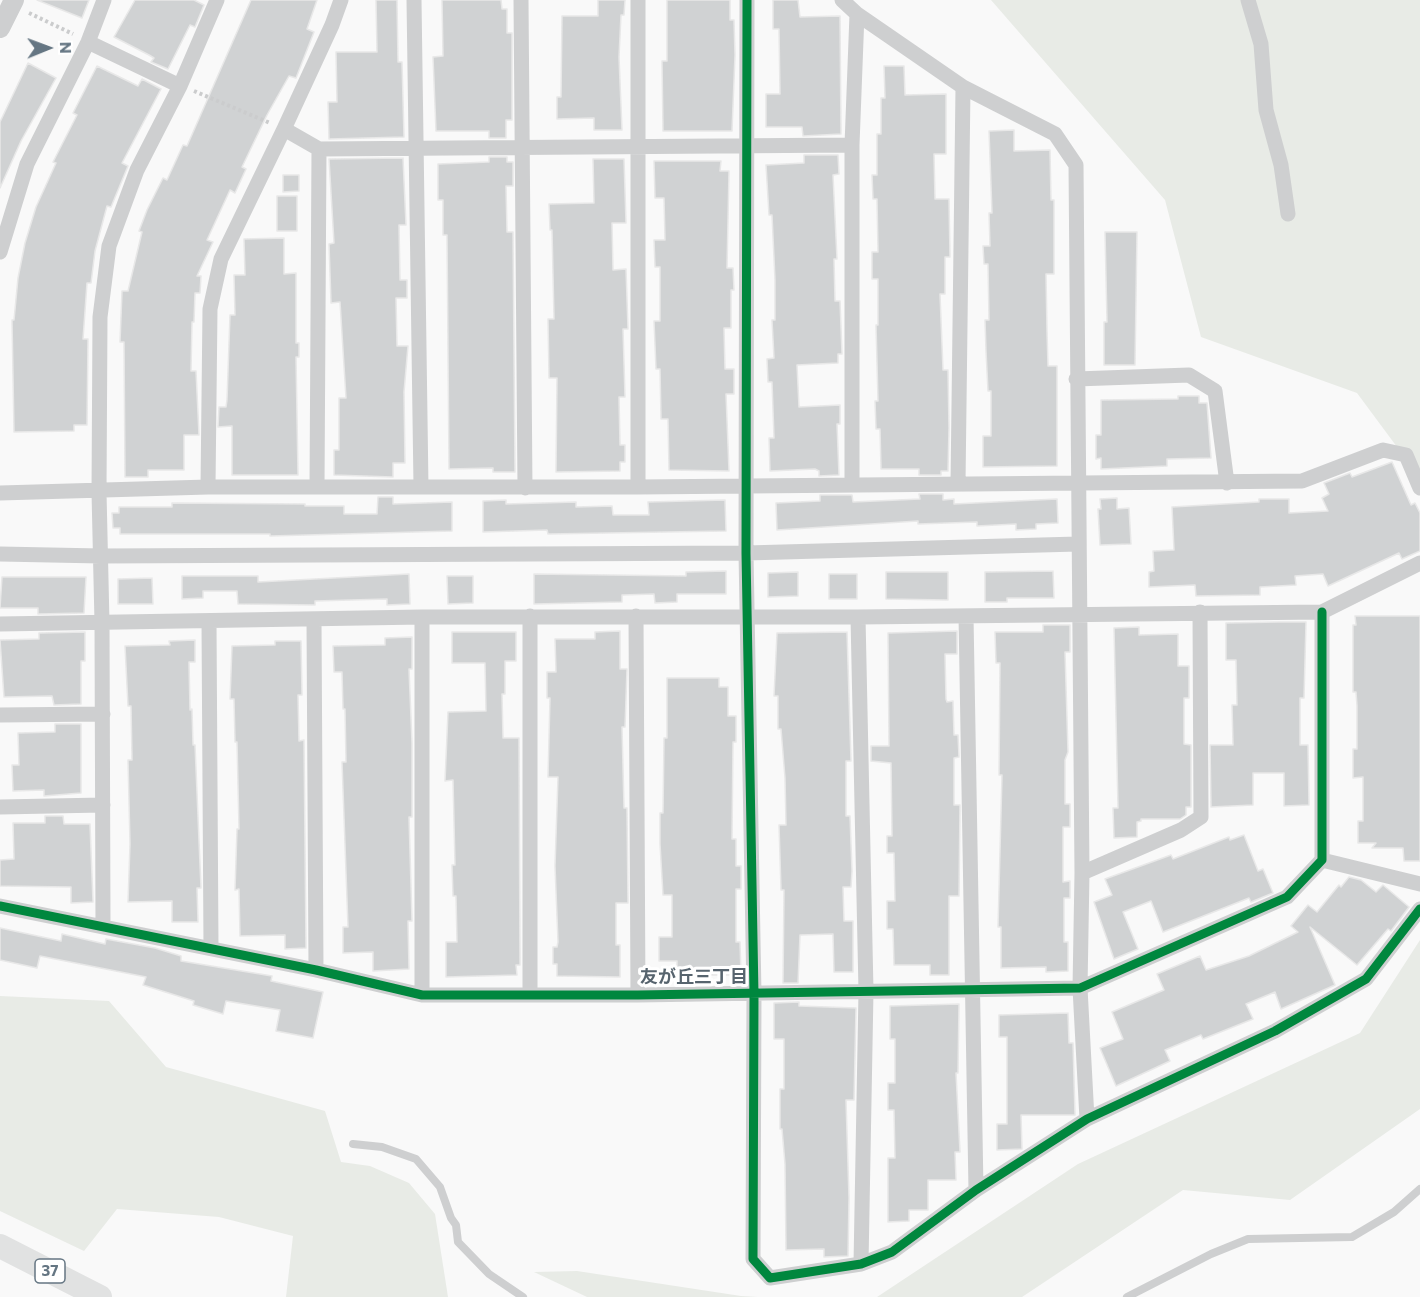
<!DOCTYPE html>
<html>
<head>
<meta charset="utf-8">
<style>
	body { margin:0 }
	#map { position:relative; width:1420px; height:1297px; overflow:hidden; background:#f9f9f9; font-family:Commissioner,sans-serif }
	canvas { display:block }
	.north { position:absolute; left:18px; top:18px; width:60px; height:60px; -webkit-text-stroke:4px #fff; paint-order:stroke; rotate:89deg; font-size:16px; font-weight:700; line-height:24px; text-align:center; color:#657683 }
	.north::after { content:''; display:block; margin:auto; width:21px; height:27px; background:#657683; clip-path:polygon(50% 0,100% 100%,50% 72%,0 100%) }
</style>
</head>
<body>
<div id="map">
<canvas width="1420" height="1297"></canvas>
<div class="north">N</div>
</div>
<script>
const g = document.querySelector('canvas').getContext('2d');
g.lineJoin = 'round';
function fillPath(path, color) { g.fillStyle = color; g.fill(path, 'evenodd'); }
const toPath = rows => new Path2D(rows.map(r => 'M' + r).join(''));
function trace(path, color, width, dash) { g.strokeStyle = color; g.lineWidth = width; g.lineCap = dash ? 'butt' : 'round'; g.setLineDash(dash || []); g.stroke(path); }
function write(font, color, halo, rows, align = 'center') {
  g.font = font + ' Commissioner,"Noto Sans JP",sans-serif'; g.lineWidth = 6; g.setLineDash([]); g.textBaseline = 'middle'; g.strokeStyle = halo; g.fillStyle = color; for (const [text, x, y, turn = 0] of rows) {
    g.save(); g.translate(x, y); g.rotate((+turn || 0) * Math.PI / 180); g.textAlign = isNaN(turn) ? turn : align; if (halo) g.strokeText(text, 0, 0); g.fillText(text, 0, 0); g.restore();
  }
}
fillPath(toPath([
	[991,0,1420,0,1420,478,1357,393,1201,337,1165,200],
	[1420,940,1420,1109,1290,1200,1183,1190,1022,1297,877,1297,1078,1164,1360,1033],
	[0,996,109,1001,166,1067,325,1111,341,1162,370,1166,409,1183,435,1214,448,1297,286,1297,293,1236,219,1217,117,1209,84,1251,0,1211],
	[577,1271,741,1296,758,1297,587,1297,534,1272]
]), '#e8ebe6');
const building = toPath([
	[37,0,89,0,82,18,37,0],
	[135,0,194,0,204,5,195,27,190,25,168,69,151,62,154,58,149,55,114,37,135,0],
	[251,0,317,0,307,29,314,32,296,78,289,76,267,115,242,167,246,169,235,193,230,190,207,240,213,242,197,276,201,276,200,293,195,293,194,322,192,322,191,371,196,371,199,435,184,435,184,470,148,470,148,477,125,477,124,342,120,342,122,291,128,291,142,232,139,231,147,210,163,178,167,180,183,145,187,146,251,0],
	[376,0,397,0,398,62,402,62,404,137,329,139,328,102,337,102,336,52,377,52,376,0],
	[442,0,501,0,502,9,507,9,507,33,512,33,512,120,506,120,506,138,489,138,489,131,436,131,433,57,443,56,442,0],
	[598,0,625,0,624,15,621,15,619,57,622,130,594,130,594,118,557,119,557,97,561,97,562,16,598,16,598,0],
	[667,0,730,0,730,20,734,20,735,55,732,131,663,131,662,61,667,61,667,0],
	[773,0,798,0,800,17,840,16,841,134,803,136,802,127,766,127,766,94,780,94,779,29,773,29,773,0],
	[28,63,56,78,21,141,0,188,0,122,28,63],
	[97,66,138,86,142,79,161,89,122,163,128,166,111,207,107,206,95,251,91,283,87,283,83,339,88,339,87,425,74,425,74,431,14,432,12,320,14,320,18,278,25,243,36,207,56,163,53,162,77,115,73,113,97,66],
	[884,66,904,66,905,95,946,94,946,154,934,154,935,199,949,199,950,257,945,257,945,294,940,294,943,370,948,370,949,428,948,471,941,471,941,475,919,475,919,469,881,469,880,429,876,429,875,401,878,401,876,325,878,325,878,279,872,279,872,252,878,252,877,199,873,199,872,175,877,175,877,134,881,134,881,98,885,98,884,66],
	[1014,130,1014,151,1050,150,1051,200,1054,200,1054,274,1046,274,1047,331,1048,366,1057,366,1057,466,983,467,983,436,991,436,991,391,988,391,986,351,985,320,989,320,988,264,984,264,983,246,990,246,989,213,992,213,989,131,1014,130],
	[804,155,838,155,839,174,833,175,837,259,834,259,835,301,840,301,842,354,838,354,838,363,797,365,799,407,840,405,840,424,837,424,839,475,819,476,819,471,815,469,770,471,769,438,774,438,772,382,768,382,767,359,774,358,772,320,775,320,775,280,772,215,769,215,766,165,804,163,804,155],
	[489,157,507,157,507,162,513,162,513,186,506,186,507,232,513,232,515,472,493,472,493,468,449,469,447,235,443,235,443,200,438,200,438,164,489,162,489,157],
	[403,158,406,225,399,225,400,280,407,280,407,298,396,298,397,346,408,346,404,392,405,463,393,463,393,477,334,475,334,450,339,450,339,398,346,398,340,302,331,303,329,244,334,243,329,159,403,158],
	[593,159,624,159,626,223,612,223,613,270,626,269,628,329,623,329,625,397,619,397,620,445,625,445,625,462,620,462,620,471,556,472,557,378,549,378,548,319,554,319,552,230,550,230,549,204,594,203,593,159],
	[654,161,721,161,720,171,729,171,727,268,733,268,734,290,731,290,731,328,724,328,725,369,734,369,734,394,726,394,729,471,669,470,668,419,661,419,660,369,656,369,654,321,660,321,660,267,655,267,654,240,665,240,664,198,655,198,654,161],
	[283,175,299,175,299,191,283,192,283,175],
	[277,196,297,196,297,231,277,231,277,196],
	[1105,232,1137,232,1135,365,1104,365,1104,322,1107,322,1105,232],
	[284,238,284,274,296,273,296,343,299,343,299,357,296,357,298,475,232,475,232,426,218,427,219,407,226,407,227,400,230,315,235,315,234,275,245,275,244,239,284,238],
	[1178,396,1199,396,1199,403,1207,403,1211,458,1167,459,1167,466,1101,469,1101,458,1096,459,1096,435,1101,435,1101,400,1178,399,1178,396],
	[1392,462,1411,505,1415,503,1420,513,1420,551,1402,559,1399,553,1328,586,1323,574,1295,576,1296,585,1260,587,1260,595,1196,596,1195,585,1149,587,1149,572,1154,571,1153,551,1174,550,1172,507,1259,502,1259,499,1289,499,1289,513,1328,511,1322,498,1329,494,1324,483,1350,473,1352,477,1392,462],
	[919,494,943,494,943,500,954,499,954,504,1057,499,1058,523,1036,524,1036,529,1016,530,1016,524,977,526,977,522,918,524,918,521,777,530,776,503,820,501,820,495,852,495,853,502,920,499,919,494],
	[378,497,393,497,393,504,452,502,452,531,270,536,270,534,120,534,120,528,113,528,112,513,119,513,119,507,172,507,172,503,305,504,305,506,344,506,344,514,377,514,378,497],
	[1117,498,1117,509,1129,508,1131,544,1100,545,1098,509,1101,509,1100,499,1117,498],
	[506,500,506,504,576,502,576,507,612,506,613,515,649,515,648,502,725,500,726,531,548,534,547,530,483,532,483,501,506,500],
	[726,571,726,594,677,594,677,602,655,603,654,594,622,595,622,602,534,604,534,574,686,576,686,572,726,571],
	[1053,571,1054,598,1007,598,1007,602,985,602,985,572,1053,571],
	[798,572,798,596,768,597,768,573,798,572],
	[886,572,948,572,948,600,886,599,886,572],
	[409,574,410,604,387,605,387,599,315,601,315,605,238,604,237,591,203,591,203,598,182,599,182,576,258,576,258,582,409,574],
	[829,574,857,574,857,599,829,599,829,574],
	[447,576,473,576,473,603,448,604,447,576],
	[2,577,86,577,84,613,38,614,38,608,0,608,2,577],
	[152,578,153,604,118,604,118,579,152,578],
	[1355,616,1420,616,1420,861,1404,861,1403,848,1372,848,1376,843,1358,843,1358,821,1363,821,1363,777,1353,778,1353,749,1357,749,1357,706,1356,692,1353,692,1353,625,1356,625,1355,616],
	[1278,622,1306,622,1304,698,1300,698,1300,745,1308,745,1309,805,1284,806,1284,773,1253,773,1253,805,1211,807,1210,745,1233,745,1232,705,1237,705,1236,660,1226,660,1226,623,1278,622],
	[1043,625,1070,625,1070,652,1065,652,1068,752,1065,760,1065,804,1070,804,1070,827,1063,827,1063,882,1070,881,1070,898,1064,898,1064,942,1068,942,1068,971,1046,972,1046,967,1001,968,1001,927,998,927,1002,775,999,775,1000,663,996,663,995,632,1043,632,1043,625],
	[1139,627,1139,635,1178,634,1178,666,1189,666,1189,698,1184,698,1184,744,1191,745,1191,807,1186,807,1186,815,1180,819,1141,819,1141,821,1137,822,1137,837,1114,838,1113,808,1118,808,1114,628,1139,627],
	[620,631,620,669,627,669,625,727,622,727,624,808,627,808,628,903,616,903,616,945,620,945,620,977,557,976,557,964,553,964,553,947,557,947,558,942,555,866,558,777,548,777,550,698,547,698,547,672,556,672,555,639,595,639,595,632,620,631],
	[957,631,957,654,945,654,946,699,947,702,953,701,954,735,958,735,959,757,954,758,954,805,960,805,959,896,949,896,949,975,930,975,930,965,894,965,893,929,887,929,887,901,895,901,894,853,887,853,887,836,892,836,891,763,871,761,871,746,889,746,888,633,957,631],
	[85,632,85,661,81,661,81,704,54,705,52,696,4,697,0,640,39,639,39,633,85,632],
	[452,632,516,632,516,661,505,661,505,694,502,694,503,738,519,738,520,965,516,965,517,975,446,977,446,942,457,942,456,896,453,896,452,865,455,865,453,780,445,781,448,712,486,711,485,663,452,663,452,632],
	[847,632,851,761,846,761,846,816,850,816,852,871,851,887,843,887,844,921,853,921,853,972,834,972,833,934,800,935,798,983,783,983,784,890,781,890,779,825,786,825,785,778,781,729,778,729,778,696,774,696,777,633,847,632],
	[412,637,412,669,409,669,412,743,412,817,409,817,412,921,408,921,409,969,373,971,373,952,343,953,343,927,348,927,342,762,346,762,345,709,343,709,342,672,334,672,333,646,385,645,385,638,412,637],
	[195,640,195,662,189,662,190,710,192,709,193,745,195,745,201,888,197,888,198,922,172,922,172,901,128,902,130,844,128,760,132,760,131,706,128,706,125,646,170,645,169,641,195,640],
	[275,641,301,641,302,695,298,695,299,741,304,740,306,948,285,949,285,935,240,936,239,889,235,890,237,829,239,829,237,742,235,742,234,699,230,699,232,646,275,645,275,641],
	[667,678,719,678,719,687,728,687,728,716,736,716,736,742,733,742,732,839,736,839,736,866,741,866,741,889,736,889,736,942,740,942,741,975,692,975,692,979,677,980,677,961,659,961,659,937,672,937,672,895,663,895,660,844,660,813,663,813,664,738,667,738,667,678],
	[55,724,81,724,81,793,44,796,44,790,13,791,12,765,19,765,18,733,55,732,55,724],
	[45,816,63,816,64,824,90,824,93,902,71,903,71,887,0,886,0,860,14,859,13,823,45,823,45,816],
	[1244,835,1258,871,1263,869,1273,893,1251,902,1249,898,1163,932,1151,901,1123,912,1138,949,1114,959,1094,902,1112,895,1105,879,1171,855,1173,859,1229,837,1230,840,1244,835],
	[1349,877,1361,880,1376,892,1383,885,1409,907,1391,931,1388,929,1357,965,1310,927,1335,985,1281,1009,1275,992,1246,1004,1253,1019,1203,1039,1201,1035,1165,1050,1170,1061,1116,1086,1100,1048,1123,1039,1112,1012,1164,990,1157,974,1200,956,1206,970,1249,956,1298,932,1291,926,1308,905,1317,912,1339,885,1341,887,1349,877],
	[0,928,61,941,62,934,105,944,106,939,155,948,181,956,181,961,272,976,271,981,323,992,313,1038,276,1031,280,1010,226,1001,223,1014,193,1005,194,1001,143,985,146,977,40,956,37,968,0,960,0,928],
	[799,1002,799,1006,856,1008,854,1100,846,1100,849,1198,848,1256,824,1257,824,1249,786,1250,785,1164,782,1129,780,1129,780,1089,784,1089,784,1039,774,1039,774,1003,799,1002],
	[959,1004,958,1073,956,1073,960,1152,955,1152,956,1180,928,1180,928,1210,909,1210,909,1221,888,1222,888,1158,895,1158,894,1110,888,1110,888,1083,895,1083,895,1039,890,1039,890,1006,959,1004],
	[1068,1013,1069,1043,1073,1043,1075,1115,1021,1115,1022,1149,997,1150,997,1124,1007,1124,1007,1037,999,1037,999,1015,1068,1013]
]);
fillPath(building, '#d0d2d3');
trace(building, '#e8e8e8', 1.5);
trace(toPath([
	[29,13,73,34],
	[194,91,270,123]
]), '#cbcccd', 4, [3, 3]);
trace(toPath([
	[353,1144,382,1147,416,1159,440,1187,451,1218,456,1225,458,1242,489,1274,523,1297],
	[1127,1297,1211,1254,1248,1239,1352,1237,1394,1212,1420,1189]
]), '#cecfd0', 8);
trace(toPath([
	[414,0,421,486],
	[521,0,525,488],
	[638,0,638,487],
	[747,0,746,553,754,994,753,1259,770,1278,861,1264,892,1252,976,1190,1087,1119,1275,1031,1366,979,1420,909],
	[842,0,857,14,963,87,1055,134,1076,165,1082,873,1080,988,1087,1119],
	[1248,0,1261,44,1266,110,1281,165,1288,214],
	[88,42,180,86],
	[284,129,319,149,852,145],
	[0,252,27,164,88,42,104,0],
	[1076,379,1189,375,1215,391,1227,483],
	[852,484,852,145,857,14],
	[958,484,963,87],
	[208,487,210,309,221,259,284,129,332,25,341,0],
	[317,487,319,149],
	[0,493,208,487,638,487,1302,481,1383,450,1406,455,1420,488],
	[0,554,101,556,746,553,1078,544],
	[530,616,530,995],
	[636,616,638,995],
	[966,616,976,1190],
	[858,617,866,991,861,1264],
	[314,621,316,970],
	[209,622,211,948],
	[0,624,422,617,858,617,1322,612,1420,563],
	[0,715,103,714],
	[0,807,103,805],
	[1322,860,1420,884],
	[1082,873,1181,830,1201,817,1200,612],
	[0,906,316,970,422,995,638,995,1080,988,1287,897,1322,860,1322,612],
	[103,925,102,623,99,492,100,317,109,246,137,170,180,86,217,0],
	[422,995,422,617]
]), '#cecfd0', 15);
trace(toPath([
	[0,28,14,0]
]), '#cecfd0', 20);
trace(toPath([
	[0,1246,100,1297]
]), '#e1e2e2', 24);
trace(toPath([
	[747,0,746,553,754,994,753,1259,770,1278,861,1264,892,1252,976,1190,1087,1119,1275,1031,1366,979,1420,909],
	[0,906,316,970,422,995,638,995,1080,988,1287,897,1322,860,1322,612]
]), '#00873e', 9);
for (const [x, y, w] of [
	[50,1271,30]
]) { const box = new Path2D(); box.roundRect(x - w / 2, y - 12, w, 24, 4.5); g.fillStyle = '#fff'; g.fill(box); trace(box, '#657683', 1.5); }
write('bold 15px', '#657683', null, [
	["37",50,1271]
]);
write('bold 18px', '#57646e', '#fff', [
	["友が丘三丁目",694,977]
]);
</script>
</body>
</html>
